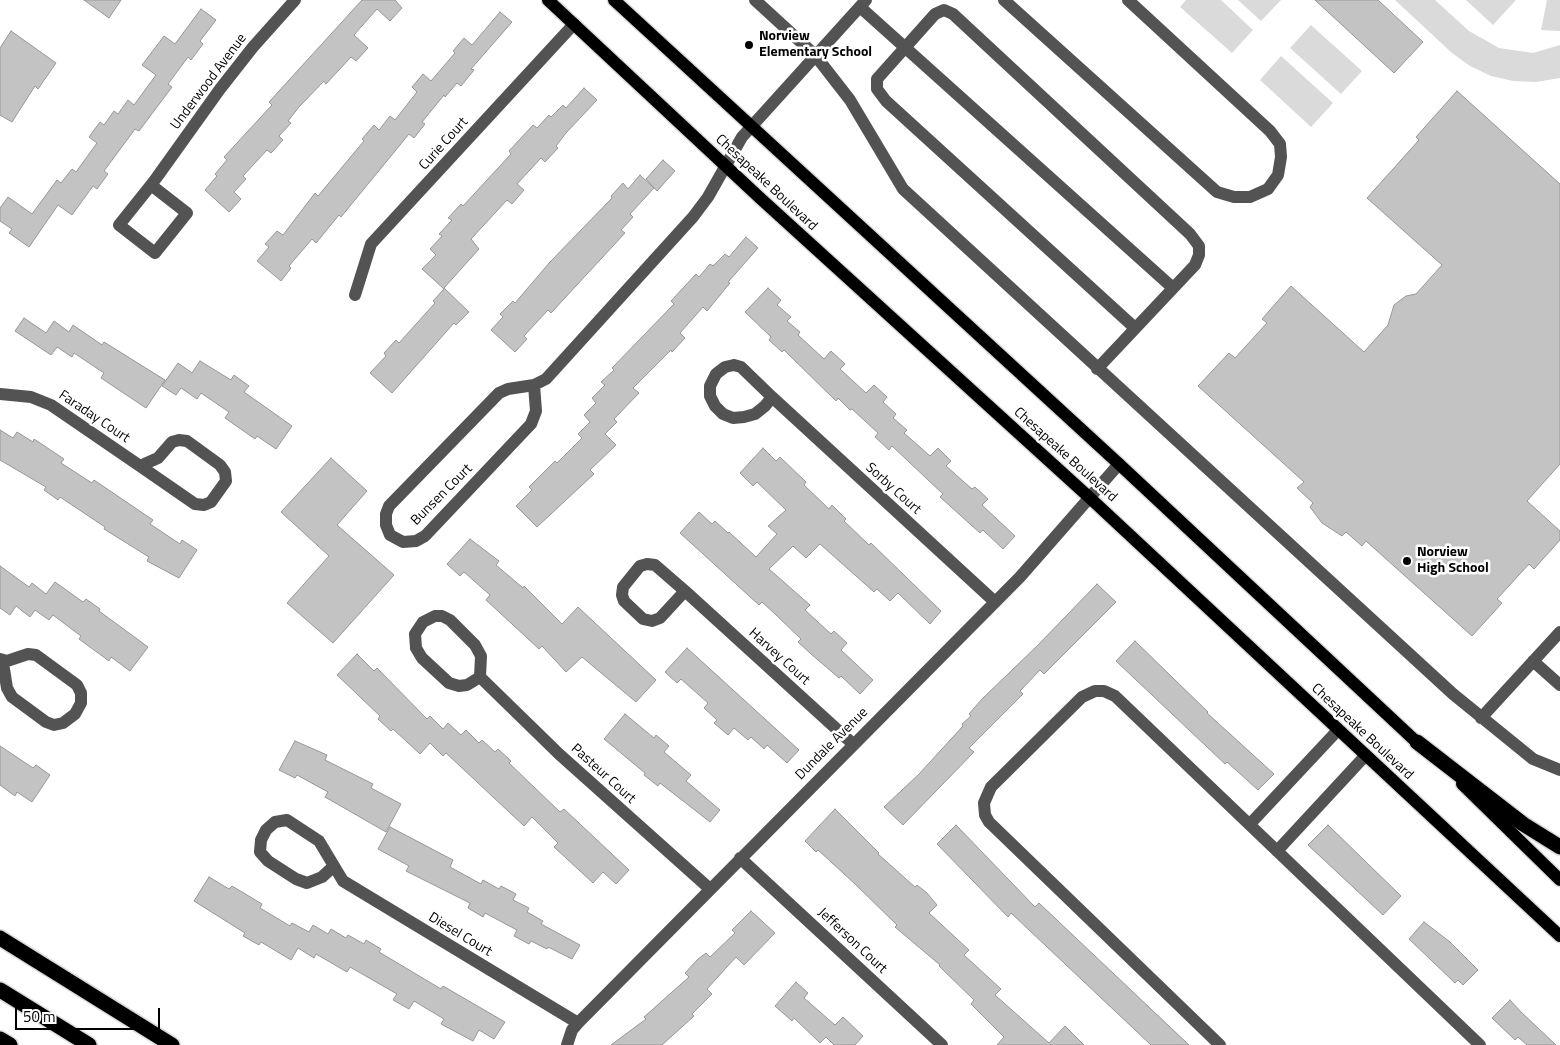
<!DOCTYPE html>
<html>
<head>
<meta charset="utf-8">
<style>
	body { margin:0 }
	#map { position:relative; width:1560px; height:1045px; overflow:hidden; background:#fff; font-family:"Titillium Web",sans-serif }
	canvas { display:block }
	.scale { position:absolute; left:15px; top:1008px; width:145px; height:22px; box-sizing:border-box; border:2px solid #000; border-top:0; padding-left:6px; font-size:15px; line-height:18px; white-space:nowrap; color:#000; -webkit-text-stroke:4px #fff; paint-order:stroke }
</style>
</head>
<body>
<div id="map">
<canvas width="1560" height="1045"></canvas>
<div class="scale">50 m</div>
</div>
<script>
const g = document.querySelector('canvas').getContext('2d');
g.lineJoin = 'round';
function fillPath(path, color) { g.fillStyle = color; g.fill(path, 'evenodd'); }
const toPath = rows => new Path2D(rows.map(r => 'M' + r).join(''));
function trace(path, color, width, dash) { g.strokeStyle = color; g.lineWidth = width; g.lineCap = dash ? 'butt' : 'round'; g.setLineDash(dash || []); g.stroke(path); }
function write(font, color, halo, rows, align = 'center') {
  g.font = font + ' "Titillium Web",sans-serif'; g.lineWidth = 5; g.setLineDash([]); g.textBaseline = 'middle'; g.strokeStyle = halo; g.fillStyle = color; for (const [text, x, y, turn = 0] of rows) {
    g.save(); g.translate(x, y); g.rotate((+turn || 0) * Math.PI / 180); g.textAlign = isNaN(turn) ? turn : align; if (halo) g.strokeText(text, 0, 0); g.fillText(text, 0, 0); g.restore();
  }
}
fillPath(toPath([
	[1186,0,1221,0,1253,30,1232,53,1180,7],
	[1238,0,1281,0,1261,21],
	[1395,0,1435,0,1469,31,1499,48,1533,53,1560,45,1560,78,1536,82,1513,81,1491,76,1470,66,1452,53],
	[1466,0,1516,0,1493,25],
	[1547,0,1560,0,1560,31,1541,30],
	[1311,25,1362,71,1341,94,1290,48],
	[1281,56,1333,103,1311,127,1260,80]
]), '#dadada');
const building = toPath([
	[84,0,121,0,109,18,84,0],
	[362,0,395,0,402,8,390,21,377,9,354,35,368,48,356,61,351,57,326,84,324,81,299,107,288,121,291,123,279,136,283,140,271,153,267,150,243,176,246,179,234,192,241,199,229,212,205,190,217,176,215,174,227,160,224,157,272,105,269,102,362,0],
	[1315,0,1378,0,1423,42,1394,73,1315,0],
	[201,9,216,20,200,41,203,44,191,60,188,57,168,84,172,87,139,131,135,129,104,171,108,174,97,189,93,186,72,215,58,205,29,247,9,233,12,229,0,221,0,208,8,197,32,214,57,180,61,183,72,169,76,172,97,143,89,137,100,122,104,125,114,111,118,114,128,100,134,105,156,75,142,65,164,36,175,44,201,9],
	[500,12,512,22,471,69,474,70,461,86,457,83,445,97,444,95,422,122,425,124,414,138,409,134,341,217,339,215,316,243,312,239,289,266,291,268,281,281,257,261,269,247,265,244,277,231,283,235,315,193,318,196,364,141,362,139,374,125,379,130,390,116,395,120,417,92,412,87,423,74,431,81,455,53,453,51,464,38,472,45,500,12],
	[11,31,56,63,38,89,35,86,12,122,0,115,0,48,11,31],
	[584,88,597,100,566,133,556,146,558,148,545,162,541,158,517,184,524,190,512,204,507,200,471,239,479,249,444,288,469,312,456,325,454,323,392,393,370,373,386,356,384,353,396,340,399,343,435,303,433,301,444,289,422,269,436,255,430,249,442,236,439,234,452,220,448,218,461,204,463,206,511,154,509,151,533,125,537,128,549,115,551,117,563,105,566,108,584,88],
	[1457,91,1560,184,1560,464,1527,501,1560,531,1560,540,1534,569,1529,564,1497,599,1502,603,1472,636,1366,541,1362,546,1346,532,1342,536,1322,523,1310,507,1313,503,1297,488,1304,482,1198,386,1229,353,1235,358,1267,323,1262,319,1291,286,1364,352,1388,325,1394,305,1406,296,1416,294,1442,265,1367,198,1419,140,1416,137,1457,91],
	[663,160,675,171,657,191,646,179,663,160],
	[640,175,654,188,630,214,633,217,621,230,625,233,551,313,548,310,524,336,527,339,515,352,491,330,503,317,500,314,513,301,515,303,550,262,612,198,611,196,623,183,628,189,640,175],
	[746,237,758,248,728,282,730,283,707,311,703,307,680,333,685,338,672,352,671,350,633,388,639,393,614,419,617,422,605,434,616,445,590,470,594,474,537,527,516,506,532,490,529,487,555,461,557,463,582,438,578,434,590,422,584,415,596,403,592,398,605,385,601,382,614,370,612,368,674,304,671,301,696,274,699,277,710,264,713,266,725,254,729,257,746,237],
	[768,288,781,300,777,305,791,317,787,321,800,332,798,335,824,359,831,351,845,364,840,369,866,393,874,385,887,397,883,402,896,414,893,418,907,430,904,433,930,456,938,448,951,461,946,466,972,489,975,487,988,499,982,505,1015,536,1003,549,983,530,980,533,940,497,943,494,892,446,889,450,875,437,878,433,852,409,850,410,838,398,836,401,784,350,782,352,769,340,771,337,745,312,768,288],
	[24,318,46,333,54,321,69,332,73,325,102,345,104,342,165,380,146,408,101,378,104,373,74,353,72,357,57,347,51,355,15,331,24,318],
	[200,361,231,380,234,375,249,386,244,392,292,426,276,449,257,436,255,439,225,418,229,412,201,393,197,399,181,388,176,395,162,386,178,363,192,373,200,361],
	[0,430,13,438,17,432,33,442,34,439,64,459,61,463,92,483,94,480,153,520,150,524,180,544,182,540,197,550,179,578,147,561,149,557,104,529,105,527,60,497,58,500,44,490,46,487,0,460,0,430],
	[763,448,776,461,780,457,806,482,804,485,829,509,832,505,846,519,844,521,869,545,871,543,941,611,930,624,898,593,890,601,877,589,874,592,820,544,806,558,793,546,769,569,810,605,805,610,831,634,834,631,847,643,841,650,873,680,860,694,841,676,839,678,811,654,798,642,801,639,775,614,762,602,759,605,680,533,699,512,712,524,715,521,728,533,729,532,756,557,777,534,768,526,786,510,757,482,753,486,740,473,763,448],
	[331,458,367,491,337,525,394,575,333,643,287,603,329,556,281,512,331,458],
	[470,539,499,561,496,565,523,588,524,586,562,624,578,607,656,680,636,702,582,657,566,672,542,646,539,649,486,600,490,595,464,572,460,576,447,564,470,539],
	[0,566,29,587,32,583,46,594,55,582,83,602,86,599,100,609,99,611,148,647,130,671,111,657,109,661,79,639,81,636,53,615,49,620,35,610,30,617,16,606,10,615,0,608,0,566],
	[1097,584,1116,602,1044,674,1040,670,1020,691,1023,694,969,748,974,752,903,825,884,807,919,774,963,726,962,724,971,716,969,714,982,699,1038,645,1097,584],
	[1135,641,1208,712,1207,713,1274,774,1258,790,1227,762,1225,764,1116,661,1135,641],
	[687,648,799,750,787,763,767,745,764,749,751,737,748,740,734,728,728,735,714,723,717,720,704,708,708,703,681,679,677,683,665,672,687,648],
	[357,654,374,671,377,668,427,719,430,716,443,729,448,723,461,735,466,730,479,743,482,740,495,752,498,749,511,761,509,763,560,812,564,809,629,870,616,884,603,872,593,883,554,847,558,843,532,817,524,826,446,753,443,756,430,743,420,754,393,729,391,731,378,719,380,716,337,675,357,654],
	[625,714,654,738,656,735,669,746,664,752,691,775,686,781,720,810,710,822,660,783,658,786,644,775,645,773,604,739,625,714],
	[295,741,327,755,325,760,373,784,371,788,401,804,386,832,325,797,328,792,297,775,295,778,279,770,295,741],
	[0,746,33,768,36,765,50,775,32,802,17,792,15,796,0,785,0,746],
	[835,809,879,853,878,854,915,887,917,885,927,893,937,905,929,913,969,950,964,955,1001,989,995,995,1049,1043,1065,1026,1084,1045,997,1045,1004,1037,971,1004,974,1000,939,966,940,965,895,927,897,925,855,884,818,850,816,852,805,841,835,809],
	[956,825,1035,907,1039,903,1189,1045,1151,1045,1011,913,1008,917,937,844,956,825],
	[1328,825,1401,896,1383,915,1308,845,1328,825],
	[390,827,453,860,450,867,481,884,483,880,499,889,501,886,516,894,513,900,529,908,527,912,543,921,541,924,580,945,572,959,548,947,547,949,531,941,529,944,514,936,517,930,485,913,483,917,468,908,470,903,406,871,409,866,378,849,390,827],
	[209,877,229,889,232,886,262,904,260,908,290,926,292,923,309,932,313,925,328,934,331,929,346,938,348,935,364,944,366,940,381,949,379,952,441,989,443,986,505,1022,494,1039,479,1030,473,1041,441,1024,444,1019,414,1001,409,1009,393,1000,397,994,350,967,347,972,316,954,314,958,298,948,291,960,261,942,259,945,243,936,245,933,194,901,209,877],
	[751,911,775,933,744,965,736,957,707,989,712,994,692,1014,694,1016,662,1045,611,1045,646,1019,644,1017,689,977,685,973,698,959,706,953,710,957,735,933,732,930,751,911],
	[1424,922,1450,942,1478,970,1463,985,1458,980,1455,983,1409,939,1424,922],
	[796,982,808,993,804,998,835,1025,843,1017,863,1036,855,1045,834,1045,826,1037,820,1043,794,1018,792,1021,775,1006,796,982],
	[1510,1000,1520,1011,1556,1045,1527,1045,1518,1037,1515,1040,1492,1018,1510,1000]
]);
fillPath(building, '#c3c3c3');
trace(building, '#979797', 1);
const major = toPath([
	[548,0,760,198,1090,498,1560,936],
	[614,0,1119,464,1423,748],
	[1462,784,1560,880]
]);
const highway = toPath([
	[1417,742,1523,824,1560,847],
	[0,938,172,1045],
	[0,990,89,1045],
	[0,1039,10,1045]
]);
trace(major, '#dbdbdb', 15);
trace(highway, '#dbdbdb', 18);
trace(toPath([
	[755,0,815,55,850,100,903,189,1453,694,1533,759,1560,770],
	[1004,0,1217,192,1234,197,1250,197,1268,189,1278,175,1281,157,1280,144,1270,131,1128,0],
	[860,7,1173,288],
	[151,185,187,213,155,253,119,225,151,185,157,177,220,89,253,47,295,0],
	[355,295,371,244,574,24],
	[734,365,741,367,772,397,765,406,755,414,744,417,733,418,723,414,715,406,710,396,710,386,716,374,725,367,734,365],
	[1097,369,1195,265,1199,255,1199,246,1190,234,953,14,944,10,935,14,877,79,877,89,886,101,1135,328],
	[534,385,546,379,693,217,708,197,742,137,866,0],
	[534,385,536,411,531,424,425,536,416,541,403,542,390,535,386,525,386,514,389,506,499,393,508,389,534,385],
	[0,394,31,397,51,405,140,466,195,504,204,505,211,502,226,481,225,472,220,465,187,441,179,440,172,442,158,458,140,466],
	[772,397,995,602],
	[647,564,655,565,685,591,660,618,652,621,643,619,624,601,622,595,623,587,640,566,647,564],
	[685,591,853,744],
	[435,616,442,616,450,620,475,645,481,656,480,677,467,685,459,686,449,683,422,658,416,648,415,634,423,622,435,616],
	[0,659,7,661,28,654,36,655,77,685,81,693,81,703,75,714,63,723,54,725,46,722,12,697,7,688,4,669,0,661],
	[1533,661,1560,685],
	[480,677,559,754,710,889],
	[1481,718,1560,632],
	[1250,824,1338,730],
	[1277,851,1365,756],
	[740,858,942,1045],
	[334,866,322,877,307,883,296,879,268,861,260,852,261,840,266,830,275,822,287,820,319,841,343,881,578,1023],
	[567,1045,572,1030,578,1023,1020,577,1119,464],
	[1220,1045,989,822,985,815,984,803,991,787,1082,697,1095,691,1104,691,1115,696,1480,1045]
]), '#535353', 12);
trace(major, '#000', 12);
trace(highway, '#000', 15);
for (const [x, y, r, color] of [
	[749,45,5,"#000"],
	[1407,561,5,"#000"]
]) { const dot = new Path2D(); dot.arc(x, y, r, 0, 2 * Math.PI); g.fillStyle = color; g.fill(dot); trace(dot, '#fff', 2); }
write('bold 14px', '#000', '#fff', [
	["Norview",759,37],
	["Elementary School",759,53],
	["Norview",1417,553],
	["High School",1417,569]
], 'left');
write('14px', '#000', '#fff', [
	["Underwood Avenue",209,82,-53],
	["Curie Court",444,144,-48],
	["Chesapeake Boulevard",766,183,43],
	["Faraday Court",94,417,34],
	["Chesapeake Boulevard",1065,455,42],
	["Sorby Court",893,489,42],
	["Bunsen Court",442,495,-45],
	["Harvey Court",779,657,42],
	["Chesapeake Boulevard",1362,732,43],
	["Dundale Avenue",832,744,-45],
	["Pasteur Court",603,774,42],
	["Diesel Court",460,935,31],
	["Jefferson Court",852,941,43]
]);
</script>
</body>
</html>
